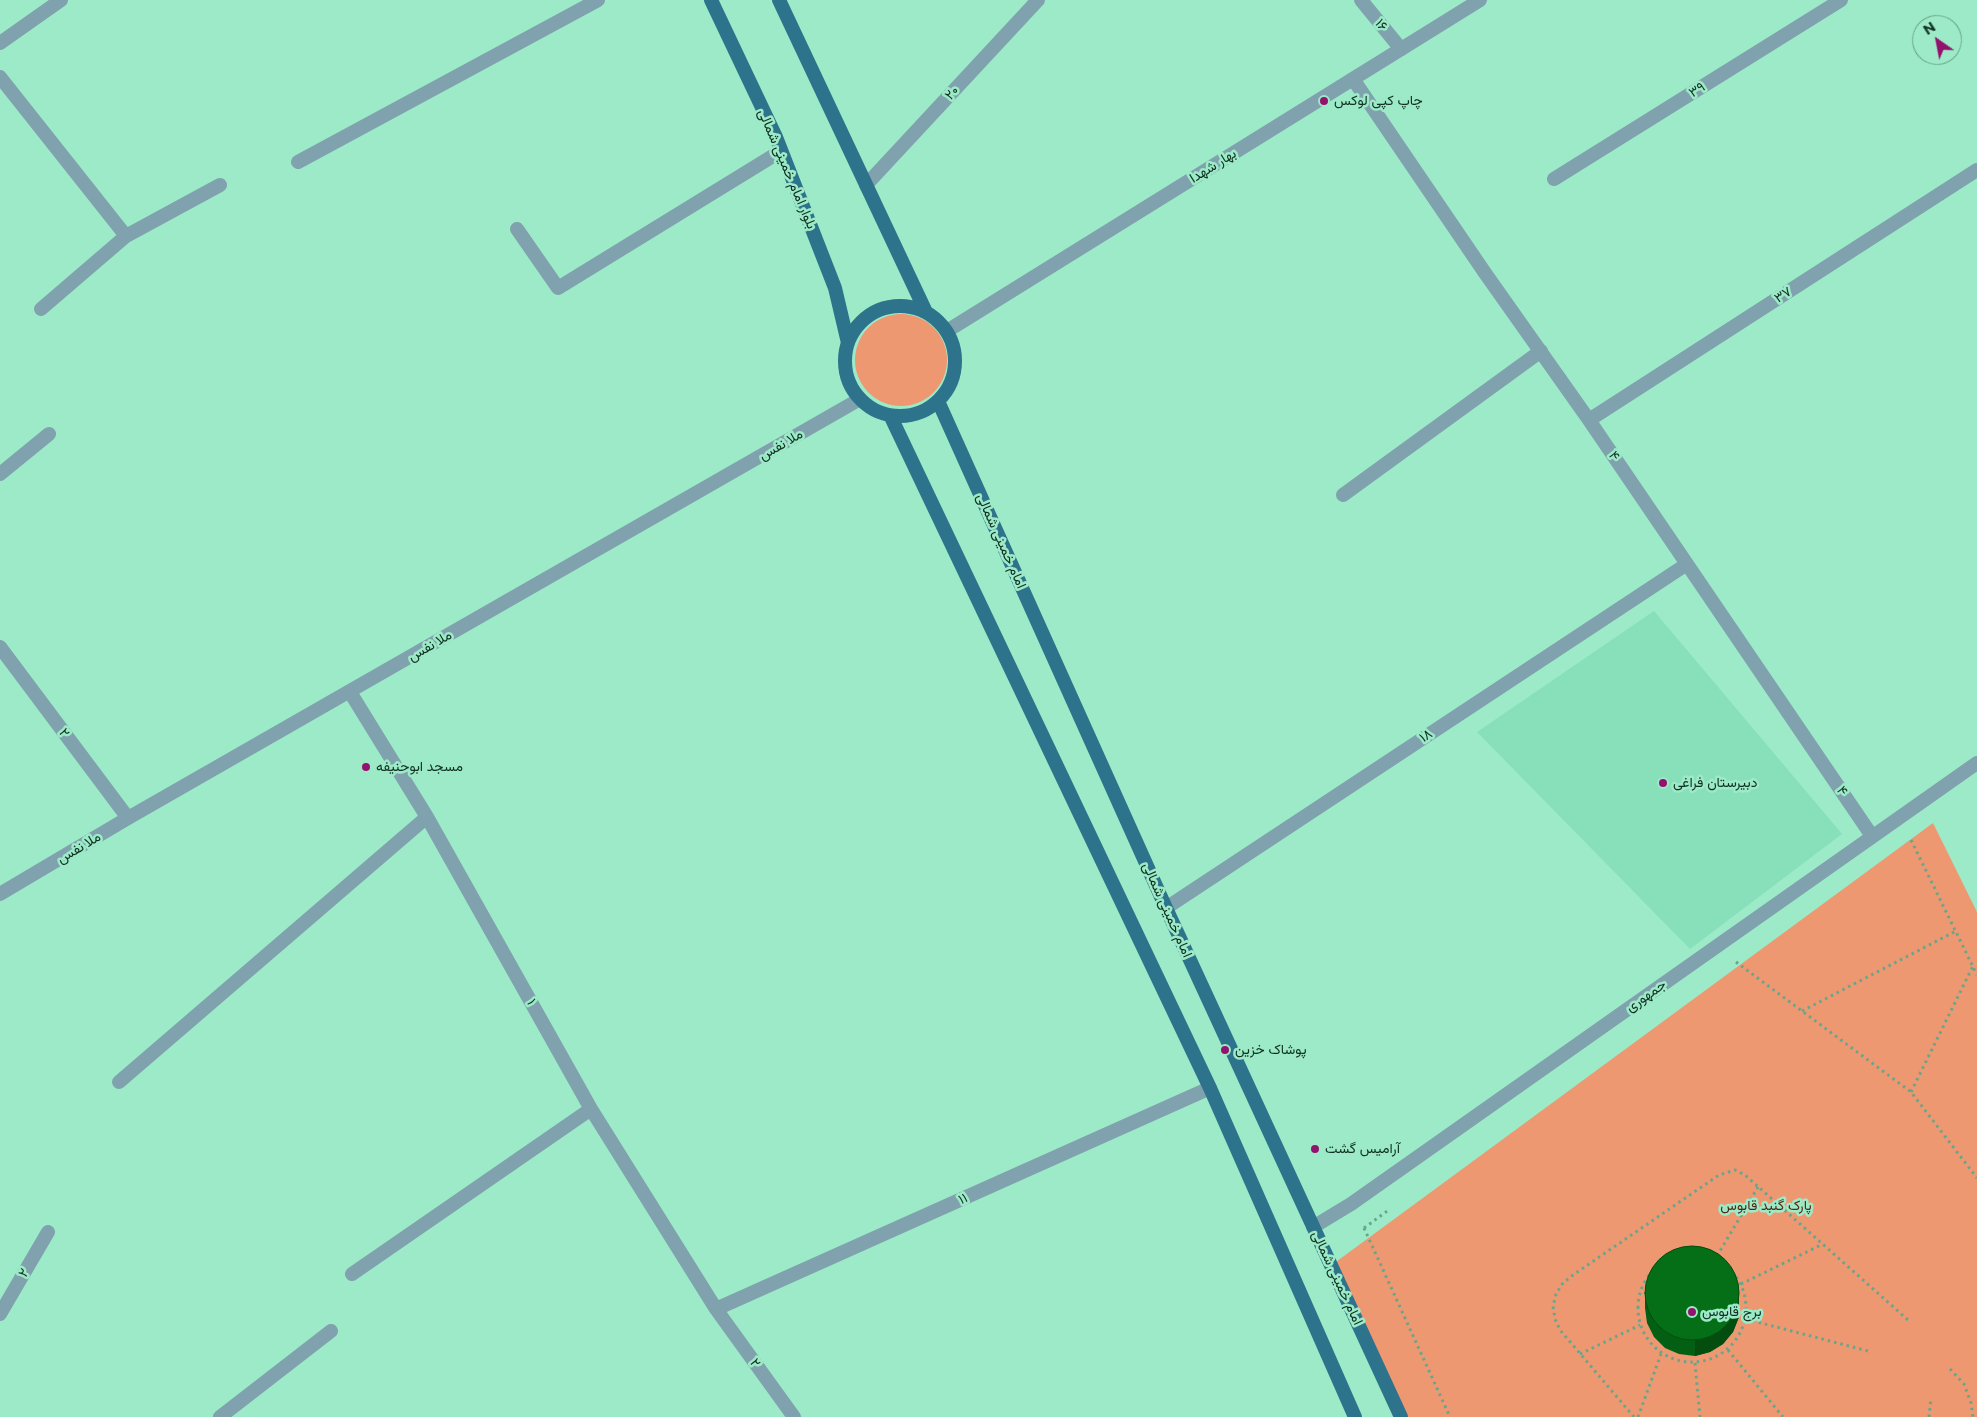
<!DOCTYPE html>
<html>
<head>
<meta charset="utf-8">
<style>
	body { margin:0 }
	#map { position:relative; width:1977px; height:1417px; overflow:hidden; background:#9ceac7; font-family:Montserrat,sans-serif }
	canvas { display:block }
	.north { position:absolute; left:1912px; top:15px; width:50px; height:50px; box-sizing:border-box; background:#9ceac7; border:1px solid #64a085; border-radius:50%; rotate:327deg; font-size:14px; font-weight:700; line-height:20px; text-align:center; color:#0f3022 }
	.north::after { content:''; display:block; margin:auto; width:18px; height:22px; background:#93126d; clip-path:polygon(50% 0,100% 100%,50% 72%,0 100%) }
</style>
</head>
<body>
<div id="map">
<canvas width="1977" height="1417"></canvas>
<div class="north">N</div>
</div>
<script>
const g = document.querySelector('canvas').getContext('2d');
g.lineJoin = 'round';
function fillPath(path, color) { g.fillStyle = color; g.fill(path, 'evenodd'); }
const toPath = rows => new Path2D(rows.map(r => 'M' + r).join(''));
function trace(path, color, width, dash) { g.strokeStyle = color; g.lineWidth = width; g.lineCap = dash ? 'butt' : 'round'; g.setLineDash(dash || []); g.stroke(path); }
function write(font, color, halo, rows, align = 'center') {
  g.font = font + ' Montserrat,Vazirmatn,sans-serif'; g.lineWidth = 5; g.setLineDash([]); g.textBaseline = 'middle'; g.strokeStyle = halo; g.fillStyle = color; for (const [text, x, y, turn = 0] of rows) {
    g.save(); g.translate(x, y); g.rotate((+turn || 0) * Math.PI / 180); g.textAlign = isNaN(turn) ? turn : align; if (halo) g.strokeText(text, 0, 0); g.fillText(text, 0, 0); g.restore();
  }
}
fillPath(toPath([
	[1654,611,1842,834,1690,949,1477,732]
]), '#87e0b9');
fillPath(toPath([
	'855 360a46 46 0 1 1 92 0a46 46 0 1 1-92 0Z',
	[1933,823,1977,912,1977,1417,1398,1417,1329,1267]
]), '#ee9872');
trace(toPath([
	[1911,840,1977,975],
	[1736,962,1911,1092,1977,1178],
	[1802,1011,1956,931],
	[1911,1092,1973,966],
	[1364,1228,1390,1209],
	[1364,1228,1450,1417],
	'1638 1308a54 54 0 1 1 108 0a54 54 0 1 1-108 0Z',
	[1717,1256,1758,1187],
	[1741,1284,1823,1244],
	[1746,1319,1868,1351],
	[1728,1350,1783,1417],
	[1580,1354,1640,1325],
	[1695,1363,1700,1417],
	[1950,1369,1964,1384,1971,1403,1973,1417],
	[1634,1417,1560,1330,1555,1319,1553,1306,1556,1294,1563,1283,1573,1275,1719,1175,1735,1170,1745,1175,1908,1320],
	[1638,1417,1661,1354],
	[1929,1417,1931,1398]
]), '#68a58a', 3, [2.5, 4]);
trace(toPath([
	[1343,495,1541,351],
	[0,647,128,818],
	[350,692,427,817,591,1109,716,1309,794,1417],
	[119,1082,427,817],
	[352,1274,591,1109],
	[716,1309,1210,1088]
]), '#80a1ae', 14);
trace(toPath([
	[1361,0,1401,49],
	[0,77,126,236,220,185],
	[1353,79,1485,273,1589,420,1872,836],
	[298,162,598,0],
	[1554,179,1841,0],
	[866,185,1038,0],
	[517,229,558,288,781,151],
	[41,309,126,236],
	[1589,420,1977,170],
	[0,474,49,434],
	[1166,908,1687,564],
	[0,1314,48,1232],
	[220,1417,331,1331]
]), '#80a1ae', 14);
trace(toPath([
	[0,43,61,0],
	[947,331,1480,0],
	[0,894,128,818,860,399],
	[1313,1227,1351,1204,1977,763]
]), '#80a1ae', 14);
trace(toPath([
	[711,0,776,137,835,288,848,343],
	[779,0,926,312],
	'845 361a55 55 0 1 1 110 0a55 55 0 1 1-110 0Z',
	[938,401,1166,908,1401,1417],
	[890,415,1210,1088,1355,1417]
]), '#2d738b', 14);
fillPath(toPath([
	[1645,1292,1739,1317,1733,1332,1723,1344,1710,1352,1695,1356,1679,1354,1665,1348,1654,1337,1647,1323,1645,1308]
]), '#035f13');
fillPath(toPath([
	[1739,1286,1739,1317,1733,1332,1723,1344,1710,1352,1695,1356,1695,1340]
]), '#034e0f');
const building = toPath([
	'1645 1293a47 47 0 1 1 94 0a47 47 0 1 1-94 0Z'
]);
fillPath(building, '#046f16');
trace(building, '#034e0f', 1);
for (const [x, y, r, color] of [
	[1324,101,5,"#93126d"],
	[366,767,5,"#93126d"],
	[1663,783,5,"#93126d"],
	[1225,1050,5,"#93126d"],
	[1315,1149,5,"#93126d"],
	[1692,1312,5,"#93126d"]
]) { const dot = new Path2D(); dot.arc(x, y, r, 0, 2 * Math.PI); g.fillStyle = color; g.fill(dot); trace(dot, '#9ceac7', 2); }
write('14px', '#0f3022', '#9ceac7', [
	["۱۶",1381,25,51],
	["۳۹",1697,90,-32],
	["۲۰",952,93,-47],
	["بهار شهدا",1213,166,-32],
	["بلوار امام خمینی شمالی",787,169,67],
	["۳۷",1783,295,-33],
	["ملا نفس",781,445,-30],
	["۴",1614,456,56],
	["امام خمینی شمالی",1001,541,66],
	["ملا نفس",430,646,-30],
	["۲",64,733,53],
	["۱۸",1426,736,-34],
	["۴",1842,791,56],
	["ملا نفس",79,848,-31],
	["امام خمینی شمالی",1167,910,66],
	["جمهوری",1646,996,-35],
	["۱",531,1002,61],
	["۱۱",963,1199,-24],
	["۲",24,1273,-60],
	["امام خمینی شمالی",1337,1278,65],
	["۲",755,1363,54]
]);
write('14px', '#0f3022', '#9ceac7', [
	["چاپ کپی لوکس",1334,101],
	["مسجد ابوحنیفه",376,767],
	["دبیرستان فراغی",1673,783],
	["پوشاک خزین",1235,1050],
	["آرامیس گشت",1325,1149],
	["برج قابوس",1702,1312]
], 'left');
write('14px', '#532713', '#9ceac7', [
	["پارک گنبد قابوس",1766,1206]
]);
</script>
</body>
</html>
